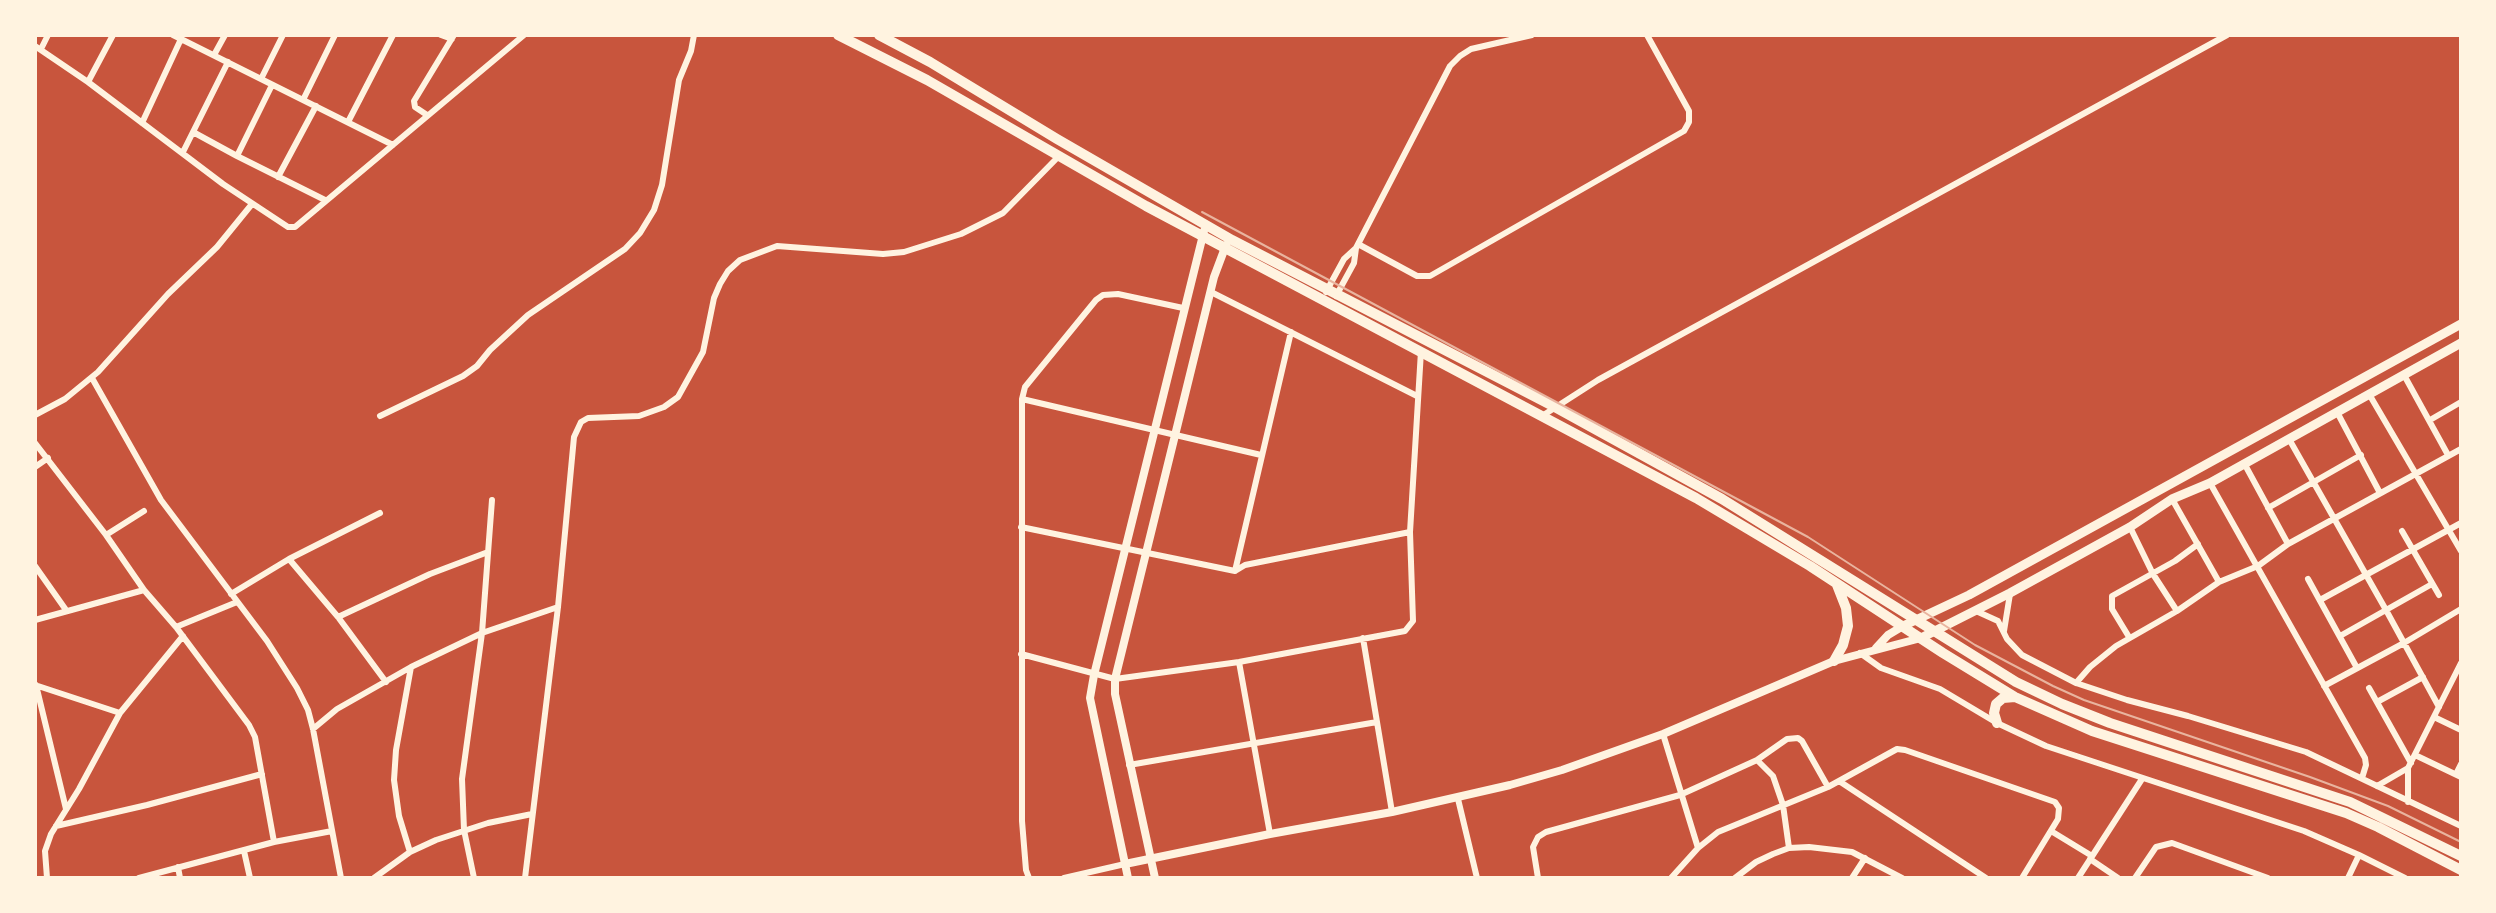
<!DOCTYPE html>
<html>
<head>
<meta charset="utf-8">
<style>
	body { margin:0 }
	#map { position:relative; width:2496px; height:913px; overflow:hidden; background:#c8553d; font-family:"Work Sans",sans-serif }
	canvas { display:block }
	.frame { position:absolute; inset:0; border:37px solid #fff3e0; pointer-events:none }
</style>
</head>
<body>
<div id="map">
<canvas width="2496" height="913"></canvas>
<div class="frame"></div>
</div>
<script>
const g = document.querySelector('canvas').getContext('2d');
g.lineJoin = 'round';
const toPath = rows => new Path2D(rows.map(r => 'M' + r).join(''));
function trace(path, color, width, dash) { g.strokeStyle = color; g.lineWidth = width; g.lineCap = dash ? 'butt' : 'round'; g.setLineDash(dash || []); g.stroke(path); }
trace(toPath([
	[173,35,393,145],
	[441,35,452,39],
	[35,46,88,82,223,184,288,227,295,227,524,35],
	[41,49,48,35],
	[214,55,225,35],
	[261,79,283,35],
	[88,82,113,35],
	[303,100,335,35],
	[427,115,415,107,414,101,454,35],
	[348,122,393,35],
	[142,123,181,39],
	[193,132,237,156,325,200],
	[183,152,228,62],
	[237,156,272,85],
	[278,177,316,106],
	[1358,244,1417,276,1430,276,1684,131,1689,122,1689,111,1647,35],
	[1211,292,1417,396],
	[1326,292,1344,259,1356,248],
	[1336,296,1354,263,1356,248,1450,66,1460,56,1471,49,1532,35],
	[2404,375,2448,455],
	[92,378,161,500,267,641,297,688,308,710,313,729,341,878],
	[2369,394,2461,551],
	[1022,399,1261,455],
	[2337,412,2380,493],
	[35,415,65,399,98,372,168,294,217,247,252,204],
	[380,416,463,376,477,366,490,350,528,315,625,249,640,233,654,210,662,185,679,80,691,51,694,35],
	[1542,416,1598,380,2227,35],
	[2430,420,2461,402],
	[2289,439,2386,610,2439,707],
	[35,443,106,535,144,590,176,627,249,725,255,737,274,842],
	[2244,463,2288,544],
	[35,467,48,458],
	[2210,483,2365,758,2366,765,2362,778],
	[2172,499,2219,582],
	[2268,508,2361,455],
	[1021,527,1235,571,1245,565,1410,532],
	[2130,527,2153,574,2177,611],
	[2402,531,2439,595],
	[106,535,144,511],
	[289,559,338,617,386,682],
	[35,566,66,610],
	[1235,571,1291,332],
	[2308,579,2357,668],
	[231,594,289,559,380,513],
	[2320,600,2461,523],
	[1976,611,1998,621,2007,639,2022,655,2076,683,2127,700,2188,716,2306,752,2461,826],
	[338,617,430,574,488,552],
	[35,620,144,590],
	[176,627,237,602],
	[2004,631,2010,594],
	[2340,636,2432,584],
	[2129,637,2112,609,2112,596,2175,561,2198,544],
	[1363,638,1392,812],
	[1860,653,1881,668,1940,689,1997,723,2046,746,2304,831,2359,855,2405,878],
	[1021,654,1115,679,1239,662,1405,631,1413,621,1410,532,1421,351],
	[1239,662,1270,834],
	[2076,683,2090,667,2116,646,2177,611,2219,582,2258,566,2288,544,2461,449],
	[35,685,120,713],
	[36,685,66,809],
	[2324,686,2404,643,2461,609],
	[2369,688,2411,763],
	[2377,702,2423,677],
	[2434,717,2461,730],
	[313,729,337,709,411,667,482,633,558,607],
	[1663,734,1698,848],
	[2415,755,2461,777],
	[1757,760,1787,739,1798,738,1802,741,1828,787],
	[1129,765,1377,722],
	[2456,774,2461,764],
	[1839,781,1986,878],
	[2377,786,2408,768],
	[1458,799,1477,878],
	[2408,802,2408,768,2461,663],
	[56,826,147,805,262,774],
	[2051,831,2092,856],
	[244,851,250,878],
	[410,852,399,816,394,780,396,750,411,667],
	[2090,859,2118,878],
	[178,867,180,878],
	[47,878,45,851,51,834,79,789,120,713,183,636],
	[139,878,274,842,332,831],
	[374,878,410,852,436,840,488,823,532,814],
	[474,878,464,830,462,779,482,633,492,500],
	[525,878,558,607,574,437,581,422,588,418,639,416,664,407,678,397,703,352,714,298,720,284,728,271,740,260,777,246,883,254,904,252,961,234,1003,213,1059,156],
	[1029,878,1026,870,1022,821,1022,399,1025,387,1096,300,1103,295,1118,294,1183,308],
	[1064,878,1125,864],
	[1538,878,1533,847,1538,837,1546,832,1680,795,1757,760,1773,776,1783,805,1789,848],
	[1671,878,1698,848,1718,832,1828,787,1897,749,1905,750,2055,802,2059,808,2058,819,2022,878],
	[1735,878,1756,862,1773,854,1789,848,1809,847,1852,852,1902,878],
	[1852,878,1865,858],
	[2078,878,2142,779],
	[2135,878,2156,847,2172,843,2268,878],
	[2348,878,2359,855]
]), '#fff3e0', 6);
trace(toPath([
	[1876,648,1888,635,1903,626],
	[1125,864,1270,834,1392,812,1510,785,1562,770,1663,734,1834,661,1921,638],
	[1128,878,1090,698,1094,675,1204,231],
	[1155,878,1115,694,1115,679,1214,277,1226,245]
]), '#fff3e0', 8);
trace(toPath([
	[1903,626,1969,595,2461,324],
	[1921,638,2010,593,2130,527,2172,499,2210,483,2461,343]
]), '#fff3e0', 9);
trace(toPath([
	[838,35,927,80,1146,206,1696,498,1810,566,1943,653,2015,697,2092,731,2346,813,2378,827,2461,870],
	[879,35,930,62,1057,139,1232,240,1555,407,1722,499,2016,682,2062,704,2110,723,2350,802,2461,856],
	[1834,661,1843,645,1848,626,1846,608,1837,585],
	[1997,723,1994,713,1996,704,2003,698,2015,697]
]), '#fff3e0', 10);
trace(toPath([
	[1202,212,1808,537,1975,645,2053,686,2084,700,2310,777,2388,806,2461,842]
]), '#e9b49f', 2);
</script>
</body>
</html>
